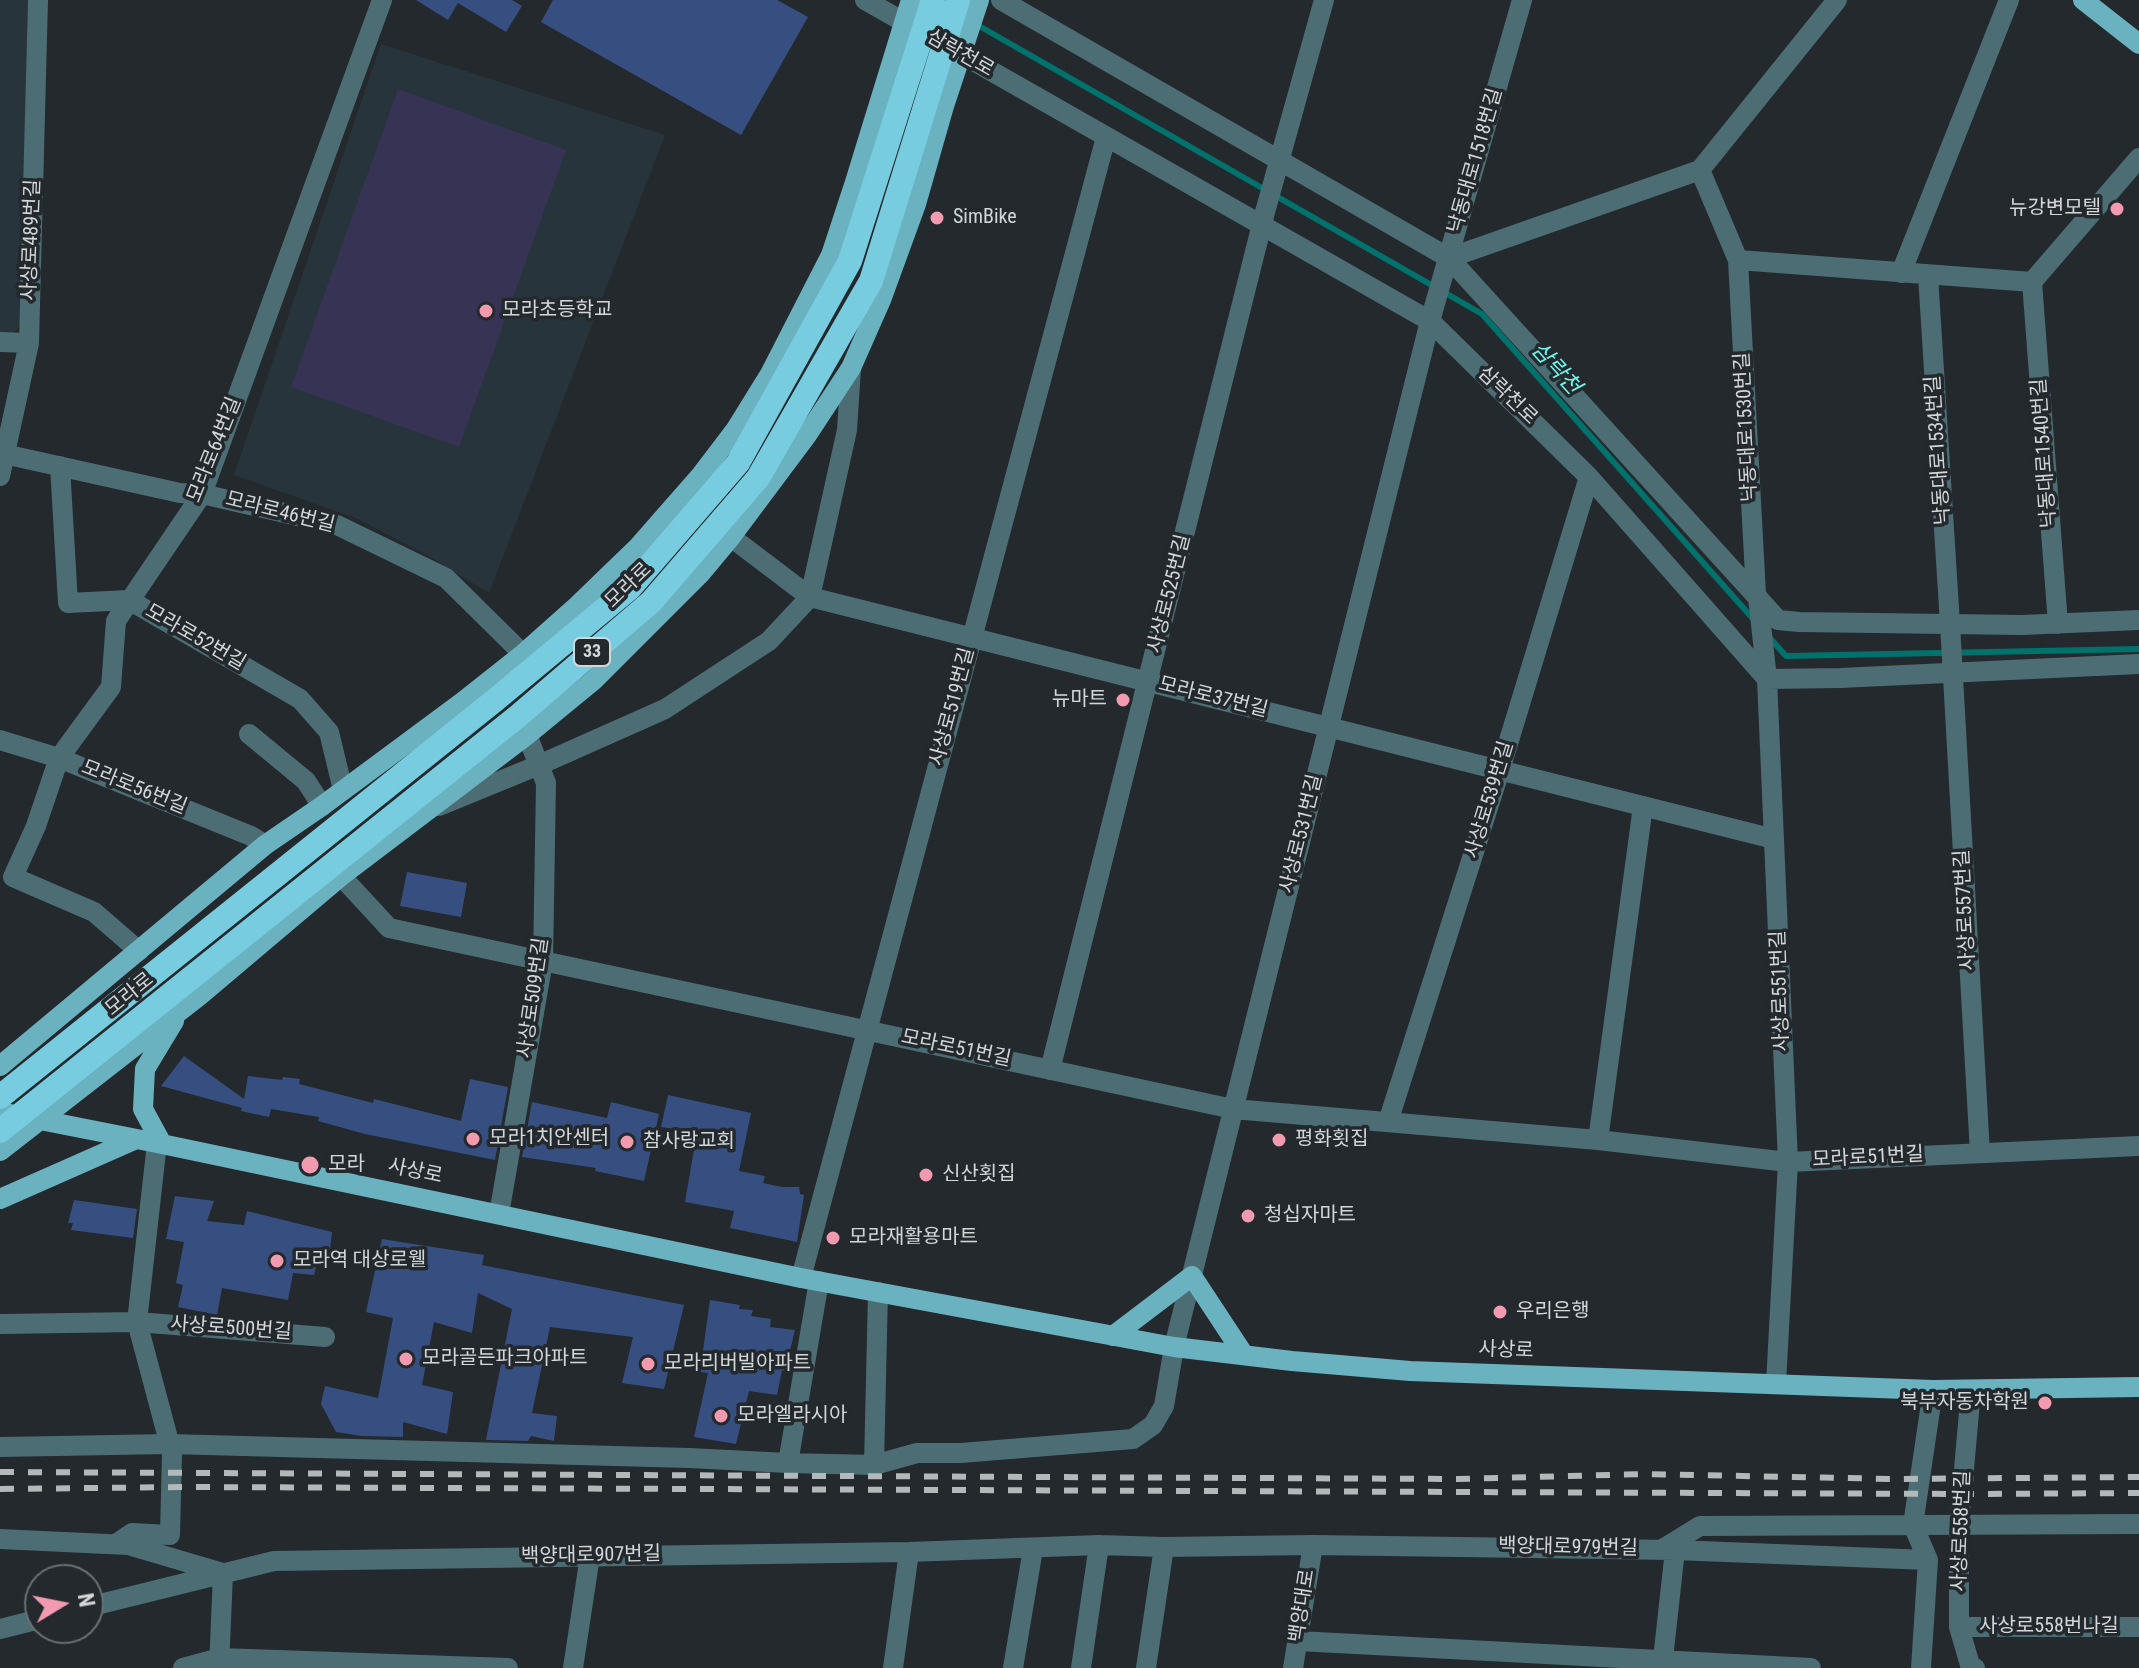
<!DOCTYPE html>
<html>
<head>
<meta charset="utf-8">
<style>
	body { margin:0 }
	#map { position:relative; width:2139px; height:1668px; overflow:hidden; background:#23292d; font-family:"Roboto Condensed",sans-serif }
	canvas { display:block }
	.north { position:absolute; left:24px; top:1564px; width:80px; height:80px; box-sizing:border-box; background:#23292d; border:2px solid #696f72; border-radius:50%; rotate:80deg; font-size:22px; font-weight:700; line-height:32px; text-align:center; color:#d3d7da }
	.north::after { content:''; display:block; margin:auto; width:28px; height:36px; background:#f29aaf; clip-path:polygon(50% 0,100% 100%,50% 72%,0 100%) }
</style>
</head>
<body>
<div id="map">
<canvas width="2139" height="1668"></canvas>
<div class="north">N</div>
</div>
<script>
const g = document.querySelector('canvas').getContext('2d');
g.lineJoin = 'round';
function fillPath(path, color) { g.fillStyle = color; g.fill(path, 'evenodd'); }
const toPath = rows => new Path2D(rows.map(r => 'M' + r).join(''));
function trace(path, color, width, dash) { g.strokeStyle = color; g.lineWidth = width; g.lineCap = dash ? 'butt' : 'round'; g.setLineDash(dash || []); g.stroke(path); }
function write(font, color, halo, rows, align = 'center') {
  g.font = font + ' "Roboto Condensed","Noto Sans KR",sans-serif'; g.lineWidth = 7; g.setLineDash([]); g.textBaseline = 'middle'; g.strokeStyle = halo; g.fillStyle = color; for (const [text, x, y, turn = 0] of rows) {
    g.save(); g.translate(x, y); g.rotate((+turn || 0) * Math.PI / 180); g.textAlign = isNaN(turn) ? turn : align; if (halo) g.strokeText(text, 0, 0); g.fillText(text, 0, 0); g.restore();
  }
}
fillPath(toPath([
	[0,0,28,0,21,325,2,345,0,345],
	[381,44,665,135,489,593,427,555,358,519,234,475]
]), '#28343c');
fillPath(toPath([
	[398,89,566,150,459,447,291,387]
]), '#373354');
trace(toPath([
	[974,23,1482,314,1755,621],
	[1768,636,1786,656,2139,649]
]), '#00726b', 6);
fillPath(toPath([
	[416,0,512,0,522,6,506,32,458,3,448,20],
	[553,0,777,0,808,17,741,135,541,22],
	[407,872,467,883,461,917,400,906],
	[184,1056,244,1099,248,1076,282,1080,283,1077,300,1079,299,1084,373,1103,374,1099,461,1121,470,1079,508,1087,495,1160,365,1134,318,1121,319,1117,271,1109,269,1117,241,1111,242,1108,161,1086],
	[668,1095,751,1113,739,1171,765,1176,763,1183,782,1187,799,1187,800,1194,804,1195,797,1242,730,1228,734,1211,685,1202,697,1132,661,1127],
	[532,1102,607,1118,611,1102,659,1114,644,1181,595,1171,596,1168,522,1157],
	[175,1196,214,1201,207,1221,244,1225,247,1211,332,1232,330,1250,321,1247,314,1275,293,1273,288,1300,222,1288,217,1315,178,1307,183,1285,176,1283,184,1242,166,1239],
	[74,1200,137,1209,133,1238,71,1230,73,1223,68,1223],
	[382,1239,484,1255,482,1265,684,1305,664,1389,622,1383,633,1337,550,1327,532,1413,557,1416,554,1441,531,1436,528,1441,486,1440,512,1309,478,1293,472,1333,434,1322,422,1385,453,1392,447,1434,403,1422,403,1437,362,1436,336,1432,321,1404,325,1386,378,1398,393,1318,366,1312],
	[710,1300,740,1305,739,1309,753,1310,751,1316,771,1319,770,1327,795,1330,785,1371,782,1370,777,1395,749,1391,736,1444,694,1437,708,1373,700,1372]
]), '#374f80');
trace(toPath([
	[865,0,918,30],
	[1001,0,1449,258,1778,620,1799,622,2022,625,2139,620],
	[949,47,1430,321,1589,477,1767,679,1840,678,2139,664],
	[1700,170,1738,260,1756,594],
	[1449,258,1700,170,1837,0],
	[1738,260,2032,282],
	[1901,273,2009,0],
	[1928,275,1950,624,1980,1153],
	[0,342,29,343],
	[0,455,4,454,180,493,202,494,337,525,446,578,523,654],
	[60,466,68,603,129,600,300,699,329,732,343,790],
	[0,476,29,343,38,0],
	[719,528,810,597,1774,839],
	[1758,597,1767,679,1788,1162,1776,1384],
	[2058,624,2032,282,2139,158],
	[249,734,306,781,322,806],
	[0,740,59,758,251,836,265,845],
	[439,806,539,765,665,709,769,641,810,597,847,430,851,368],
	[341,876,389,928,1233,1109,1598,1140,1788,1162,2139,1146],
	[139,951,94,912,13,877,36,826,59,758,111,687,116,621,202,494,382,0],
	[1050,1070,1265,212,1324,0],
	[1388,1122,1500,770,1589,477],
	[1598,1140,1643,806],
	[499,1214,543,961,546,783,527,735],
	[801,1278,1106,137],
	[0,1324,137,1322,325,1337],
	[1971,1390,1959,1525,1959,1627,1970,1665,1975,1668],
	[0,1447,169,1444,689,1458,788,1463,874,1465,917,1453,961,1453,1133,1439,1153,1425,1164,1406,1174,1347,1430,321,1522,0],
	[788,1463,819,1281],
	[874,1465,878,1292],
	[0,1539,128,1545,223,1573,219,1668],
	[116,1544,132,1533,170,1535,172,1453,137,1322,157,1143],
	[1661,1550,1700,1526,2139,1524],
	[88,1607,274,1561,909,1552,1099,1545,1164,1547,1313,1545,1675,1550,1928,1560],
	[1959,1627,2139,1627],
	[0,1629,40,1619],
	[1298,1641,1811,1668],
	[183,1668,220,1658,508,1668],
	[573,1668,590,1556],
	[893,1668,909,1552],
	[1013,1668,1033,1549],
	[1081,1668,1099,1545],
	[1146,1668,1164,1547],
	[1293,1668,1313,1545],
	[1662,1668,1675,1550],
	[1921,1668,1928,1560,1913,1525,1933,1390]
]), '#4c6d74', 20);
trace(toPath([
	[2083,0,2139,44],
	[0,1066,265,845,322,806,461,703,523,654,577,606,637,548,701,475,736,429,770,374,831,255,855,182,911,0],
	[0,1112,157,1143,801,1278,1174,1347,1292,1361,1410,1371,1933,1390,2139,1387],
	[162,1144,143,1109,145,1069,174,1021],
	[0,1151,199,996,341,876,527,735,594,680,700,574,730,538,807,435,851,368,881,300,916,204,944,106,979,0],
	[0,1199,136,1139],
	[1113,1336,1192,1276,1244,1355]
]), '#6bb2c1', 20);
trace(toPath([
	[0,1472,1458,1479,1643,1474,1894,1479,2139,1477],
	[0,1489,188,1487,1969,1494,2139,1493]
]), '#b3b8bb', 6, [14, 14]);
trace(toPath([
	[0,1097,494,701,630,588,738,463,850,261,933,0],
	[0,1131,518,716,651,602,758,478,871,281,958,0]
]), '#77cddf', 24);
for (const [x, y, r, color] of [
	[2117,209,8,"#f29aaf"],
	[937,218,8,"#f29aaf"],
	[486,311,8,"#f29aaf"],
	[1123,700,8,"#f29aaf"],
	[473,1139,8,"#f29aaf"],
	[1279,1140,8,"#f29aaf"],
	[627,1142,8,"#f29aaf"],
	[310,1165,10,"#f29aaf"],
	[926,1175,8,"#f29aaf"],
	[1248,1216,8,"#f29aaf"],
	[833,1238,8,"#f29aaf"],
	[277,1261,8,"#f29aaf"],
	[1500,1312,8,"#f29aaf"],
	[406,1359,8,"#f29aaf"],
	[648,1364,8,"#f29aaf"],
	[2045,1403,8,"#f29aaf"],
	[721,1416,8,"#f29aaf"]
]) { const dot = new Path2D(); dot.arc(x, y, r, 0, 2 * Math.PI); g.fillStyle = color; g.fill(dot); trace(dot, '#23292d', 3); }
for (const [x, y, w] of [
	[592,652,36]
]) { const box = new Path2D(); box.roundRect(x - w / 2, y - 14, w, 28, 6); g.fillStyle = '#23292d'; g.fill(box); trace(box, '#d3d7da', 2); }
write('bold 18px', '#d3d7da', null, [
	["33",592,652]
]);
write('20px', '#d3d7da', '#23292d', [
	["삼락천로",960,54,30],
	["낙동대로1518번길",1476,161,-74],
	["사상로489번길",32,240,-88],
	["삼락천로",1507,396,44],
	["낙동대로1530번길",1747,427,-93],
	["모라로64번길",215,450,-68],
	["낙동대로1534번길",1939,450,-94],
	["낙동대로1540번길",2045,453,-94],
	["모라로46번길",280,513,14],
	["모라로",629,586,-44],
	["사상로525번길",1170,594,-76],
	["모라로52번길",195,638,30],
	["모라로37번길",1213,698,14],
	["사상로519번길",953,707,-75],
	["모라로56번길",134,788,22],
	["사상로539번길",1490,800,-73],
	["사상로531번길",1302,834,-76],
	["사상로557번길",1966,910,-93],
	["사상로551번길",1781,991,-92],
	["모라로",130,995,-39],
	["사상로509번길",534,998,-82],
	["모라로51번길",956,1049,12],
	["모라로51번길",1868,1158,-3],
	["사상로",415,1172,12],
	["사상로500번길",231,1329,4],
	["사상로",1506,1351,2],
	["사상로558번길",1962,1531,-88],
	["백양대로979번길",1568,1548,1],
	["백양대로907번길",591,1556,-1],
	["백양대로",1303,1606,-81],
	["사상로558번나길",2049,1627]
]);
write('20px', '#d3d7da', '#23292d', [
	["뉴강변모텔",2101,209,"right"],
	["SimBike",953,218],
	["모라초등학교",502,311],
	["뉴마트",1107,700,"right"],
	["모라1치안센터",489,1139],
	["평화횟집",1295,1140],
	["참사랑교회",643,1142],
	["모라",328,1165],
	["신산횟집",942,1175],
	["청십자마트",1264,1216],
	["모라재활용마트",849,1238],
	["모라역 대상로웰",293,1261],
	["우리은행",1516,1312],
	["모라골든파크아파트",422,1359],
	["모라리버빌아파트",664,1364],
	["북부자동차학원",2029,1403,"right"],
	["모라엘라시아",737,1416]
], 'left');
write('italic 22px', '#72f5ea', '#23292d', [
	["삼락천",1555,369,48]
]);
</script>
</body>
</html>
